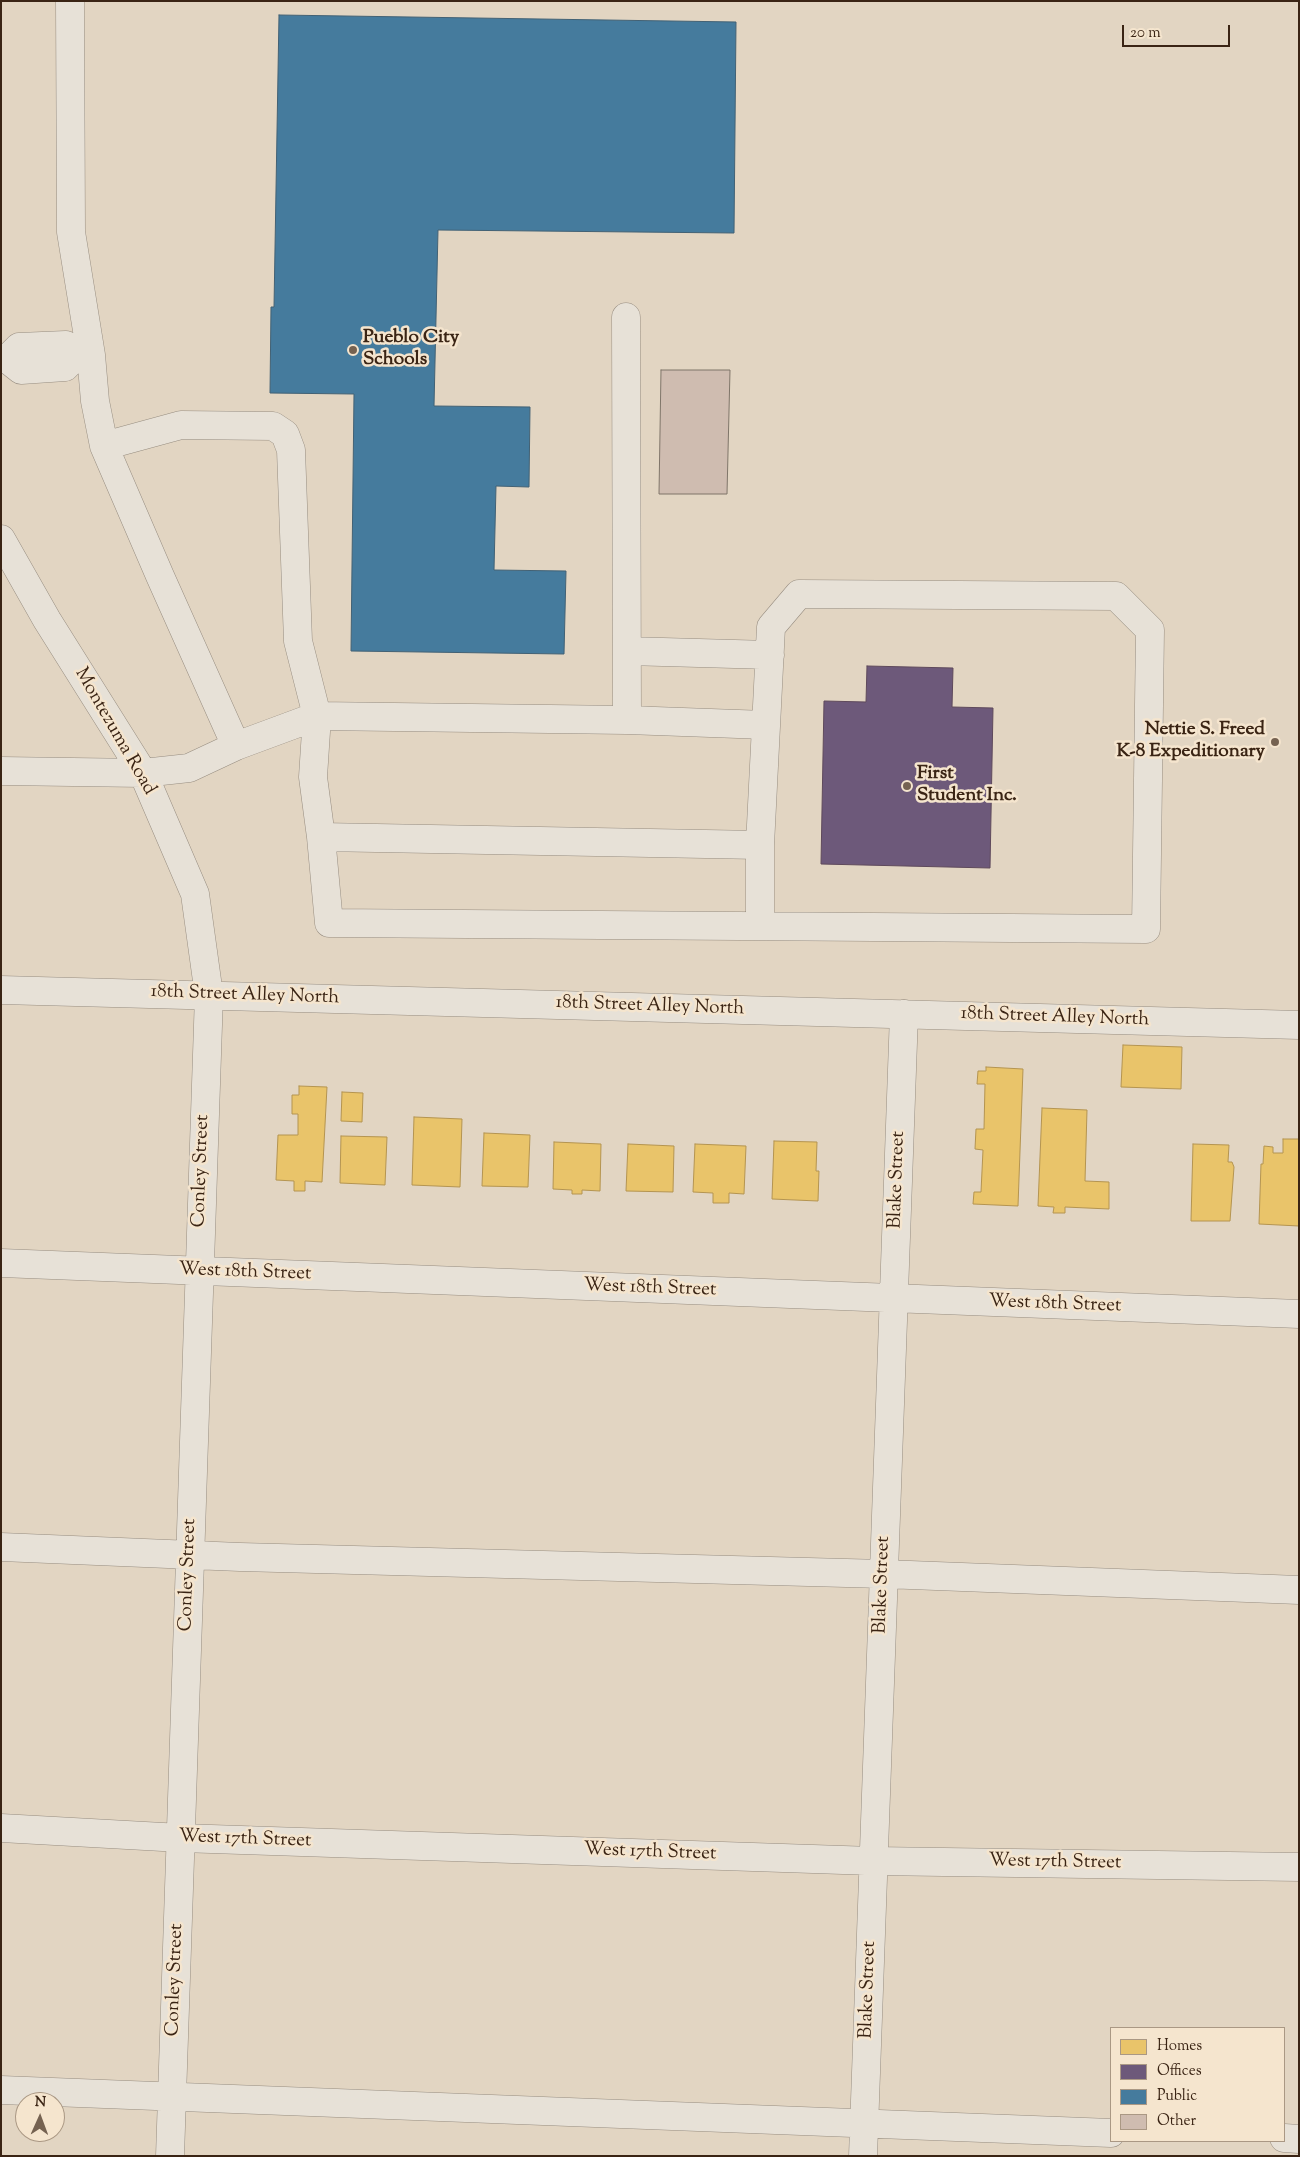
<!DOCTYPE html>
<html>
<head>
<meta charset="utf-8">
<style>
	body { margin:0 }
	#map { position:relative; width:1300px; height:2157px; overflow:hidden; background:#e2d5c2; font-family:"Sorts Mill Goudy",serif }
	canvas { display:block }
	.frame { position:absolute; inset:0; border:2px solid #3a2414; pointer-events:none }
	.legend { position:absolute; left:1110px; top:2027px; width:175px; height:115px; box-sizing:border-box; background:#f5e5ce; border:1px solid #aa9884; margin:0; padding:6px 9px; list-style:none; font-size:15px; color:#3a2414 }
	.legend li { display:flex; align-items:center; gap:10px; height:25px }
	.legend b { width:25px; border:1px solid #aa9884 }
	.north { position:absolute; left:15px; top:2092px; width:50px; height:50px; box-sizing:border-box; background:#f5e5ce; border:1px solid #aa9884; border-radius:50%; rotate:2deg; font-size:14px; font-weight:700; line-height:20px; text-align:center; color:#3a2414 }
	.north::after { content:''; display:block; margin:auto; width:18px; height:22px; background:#756251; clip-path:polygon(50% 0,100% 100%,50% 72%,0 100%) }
	.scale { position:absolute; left:1122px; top:25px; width:108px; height:22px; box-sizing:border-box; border:2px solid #3a2414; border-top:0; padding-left:6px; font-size:15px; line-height:18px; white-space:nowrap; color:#3a2414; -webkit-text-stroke:4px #f5e5ce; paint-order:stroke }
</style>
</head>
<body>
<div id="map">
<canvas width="1300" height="2157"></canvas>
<div class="frame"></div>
<ul class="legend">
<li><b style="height:14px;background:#e9c46a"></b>Homes</li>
<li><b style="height:14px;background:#6d597a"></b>Offices</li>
<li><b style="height:14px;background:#457b9d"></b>Public</li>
<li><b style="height:14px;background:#cfbcb0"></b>Other</li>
</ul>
<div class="north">N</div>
<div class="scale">20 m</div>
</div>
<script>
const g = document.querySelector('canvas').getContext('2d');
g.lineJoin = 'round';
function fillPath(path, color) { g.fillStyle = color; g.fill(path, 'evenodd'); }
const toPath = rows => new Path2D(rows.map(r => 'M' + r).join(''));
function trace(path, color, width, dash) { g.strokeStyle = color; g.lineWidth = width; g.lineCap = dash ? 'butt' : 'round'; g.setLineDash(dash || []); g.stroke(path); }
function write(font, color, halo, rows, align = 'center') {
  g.font = font + ' "Sorts Mill Goudy",serif'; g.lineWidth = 5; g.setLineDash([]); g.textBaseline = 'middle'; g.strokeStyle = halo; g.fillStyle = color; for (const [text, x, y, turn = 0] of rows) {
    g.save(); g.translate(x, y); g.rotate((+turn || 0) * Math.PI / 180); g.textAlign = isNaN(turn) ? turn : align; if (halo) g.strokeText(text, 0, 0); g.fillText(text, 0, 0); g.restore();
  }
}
const homes = toPath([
	[1123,1045,1182,1047,1181,1089,1121,1087,1123,1045],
	[986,1067,1023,1069,1018,1206,973,1204,974,1192,981,1192,983,1150,975,1149,976,1129,984,1129,985,1084,977,1084,978,1071,986,1071,986,1067],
	[299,1086,327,1087,322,1182,305,1181,305,1191,294,1191,294,1181,276,1180,278,1135,298,1135,298,1114,292,1114,292,1095,299,1095,299,1086],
	[342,1092,363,1093,362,1122,341,1121,342,1092],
	[1042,1108,1087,1110,1085,1181,1109,1182,1109,1209,1065,1207,1065,1213,1053,1213,1054,1207,1038,1206,1042,1108],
	[414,1117,462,1119,460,1187,412,1185,414,1117],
	[484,1133,530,1135,528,1187,482,1186,484,1133],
	[341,1136,387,1137,385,1185,340,1183,341,1136],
	[1283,1139,1299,1139,1299,1226,1259,1224,1261,1164,1263,1164,1264,1146,1273,1147,1273,1153,1283,1153,1283,1139],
	[774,1141,817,1142,816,1171,819,1171,818,1201,772,1199,774,1141],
	[554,1142,601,1144,600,1191,582,1190,582,1194,572,1194,572,1190,553,1189,554,1142],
	[628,1144,674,1146,673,1192,626,1191,628,1144],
	[695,1144,746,1146,744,1194,729,1193,729,1203,713,1203,713,1193,693,1192,695,1144],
	[1193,1144,1229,1145,1228,1162,1232,1162,1234,1167,1230,1221,1191,1221,1193,1144]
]);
fillPath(homes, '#e9c46a');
trace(homes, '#b49450', 1);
const offices = toPath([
	[867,666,953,668,952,707,993,708,990,868,821,864,824,701,866,702,867,666]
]);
fillPath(offices, '#6d597a');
trace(offices, '#5e495b', 1);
const public = toPath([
	[279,15,736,22,734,233,438,230,434,406,530,407,529,487,496,486,494,570,566,571,564,654,351,651,354,394,270,393,271,307,274,307,279,15]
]);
fillPath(public, '#457b9d');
trace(public, '#426174', 1);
const building = toPath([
	[661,370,730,370,727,494,659,494,661,370]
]);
fillPath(building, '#cfbcb0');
trace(building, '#7f7569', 1);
const minor = toPath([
	[70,1,71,232,91,355],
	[1,359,7,359,21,370,65,367,77,355],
	[7,359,19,347,66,345,77,355,91,355,95,401,104,446,160,576,236,746],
	[104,446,181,425,273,426,285,434,291,450,298,641,317,716,313,777,321,837,760,845],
	[1,539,47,620,143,773,195,894,209,995,170,2156],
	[627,651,770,655],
	[627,720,766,725],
	[1,771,143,773,189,768,236,746,317,716,627,720,626,317],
	[321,837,329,923,1146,929,1150,630,1116,596,799,594,771,627,760,845,760,925],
	[1,990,1299,1025],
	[1,1263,1299,1314],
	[1,1547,240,1557,884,1574,1299,1590],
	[1,1828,181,1838,873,1861,1299,1867],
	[1,2090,1111,2133],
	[1284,2138,1299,2139],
	[863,2156,904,1014]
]);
trace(minor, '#978d80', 29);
trace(minor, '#e7e1d7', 28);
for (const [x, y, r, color] of [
	[353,350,5,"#756251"],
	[1275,742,5,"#756251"],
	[907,786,5,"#756251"]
]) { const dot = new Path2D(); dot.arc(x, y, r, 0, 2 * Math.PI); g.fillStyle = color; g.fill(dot); trace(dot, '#f5e5ce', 2); }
write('bold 19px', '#3a2414', '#f5e5ce', [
	["Pueblo City",363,339],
	["Schools",363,361],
	["Nettie S. Freed",1265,731,"right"],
	["K-8 Expeditionary",1265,753,"right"],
	["First",917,775],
	["Student Inc.",917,797]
], 'left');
write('19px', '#3a2414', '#f5e5ce', [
	["Montezuma Road",114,732,60],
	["18th Street Alley North",245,996,2],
	["18th Street Alley North",650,1007,2],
	["18th Street Alley North",1055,1018,2],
	["Conley Street",202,1171,-88],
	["Blake Street",898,1180,-88],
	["West 18th Street",245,1273,2],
	["West 18th Street",650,1289,2],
	["West 18th Street",1055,1305,2],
	["Conley Street",189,1575,-88],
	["Blake Street",883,1585,-88],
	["West 17th Street",245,1840,2],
	["West 17th Street",650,1853,2],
	["West 17th Street",1055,1863,1],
	["Conley Street",176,1980,-88],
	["Blake Street",869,1990,-88]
]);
</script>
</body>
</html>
